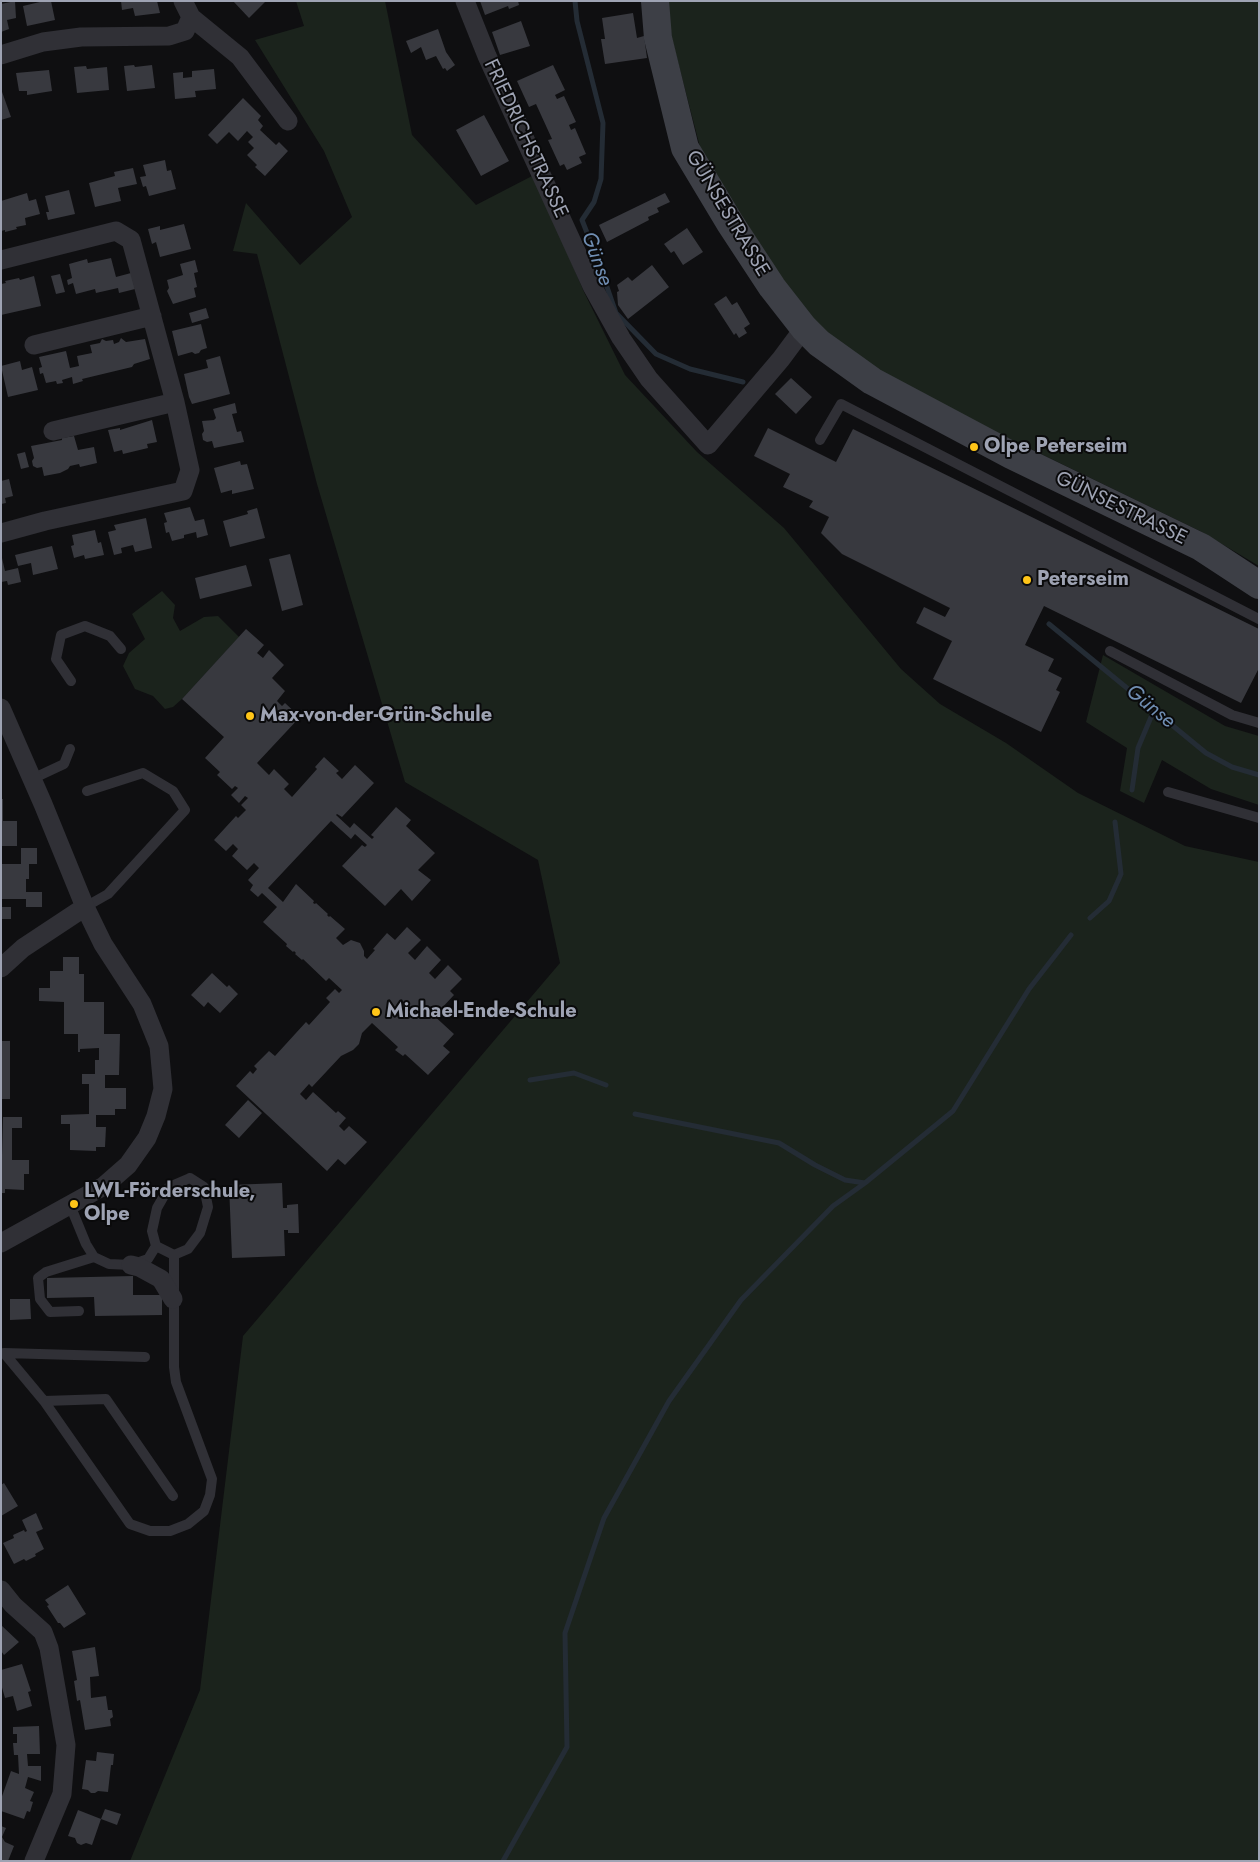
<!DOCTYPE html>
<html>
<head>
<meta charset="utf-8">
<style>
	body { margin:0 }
	#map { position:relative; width:1260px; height:1862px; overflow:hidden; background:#0f0f11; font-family:Jost,sans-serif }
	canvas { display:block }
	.frame { position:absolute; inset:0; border:2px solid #9ea3b3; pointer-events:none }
</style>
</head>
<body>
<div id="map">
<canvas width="1260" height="1862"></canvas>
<div class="frame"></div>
</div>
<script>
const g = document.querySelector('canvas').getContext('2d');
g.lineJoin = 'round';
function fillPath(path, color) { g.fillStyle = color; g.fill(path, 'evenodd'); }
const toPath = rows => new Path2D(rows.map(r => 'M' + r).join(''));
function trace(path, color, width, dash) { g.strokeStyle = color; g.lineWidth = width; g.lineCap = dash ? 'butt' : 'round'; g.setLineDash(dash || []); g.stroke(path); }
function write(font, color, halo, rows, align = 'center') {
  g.font = font + ' Jost,sans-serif'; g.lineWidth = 4; g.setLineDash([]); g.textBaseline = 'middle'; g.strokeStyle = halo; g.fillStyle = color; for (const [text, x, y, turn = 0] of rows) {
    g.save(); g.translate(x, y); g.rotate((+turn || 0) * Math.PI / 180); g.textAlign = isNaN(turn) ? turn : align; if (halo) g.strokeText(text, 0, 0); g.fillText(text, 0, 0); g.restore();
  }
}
fillPath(toPath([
	[296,1,385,1,412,135,476,205,534,175,584,292,625,375,697,452,784,528,901,669,940,704,1006,743,1078,793,1185,846,1259,862,1259,1861,130,1861,200,1690,243,1336,560,963,538,860,405,782,317,484,257,254,233,251,246,203,300,265,352,217,324,151,255,40,304,26],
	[667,1,1259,1,1259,566,1200,531,878,375,810,320,745,226,700,147,672,39],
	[162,591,175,605,173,618,180,631,204,617,218,616,239,637,182,699,173,707,165,709,153,696,135,689,123,666,129,653,145,639,132,614],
	[1103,655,1225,726,1259,736,1259,805,1211,789,1162,760,1144,803,1120,791,1127,748,1086,722]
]), '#1b231c');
trace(toPath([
	[575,1,577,21,603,123,601,179,594,202,582,220,597,258,616,313,656,354,690,369,743,382],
	[1049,624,1206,753,1232,767,1259,775],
	[1132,790,1138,748,1154,710],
	[1090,918,1109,901,1121,874,1115,822],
	[530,1080,574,1073,606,1085],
	[635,1114,779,1143,815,1165,845,1180,865,1183],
	[503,1861,567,1747,565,1633,604,1518,669,1401,741,1300,833,1206,865,1183,953,1111,1029,989,1071,935]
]), '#242c35', 5);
fillPath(toPath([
	[15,1,16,18,7,20,9,29,1,32,1,4],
	[44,1,51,1,55,20,27,26,23,6],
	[121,1,157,1,160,13,135,16,133,8,122,10],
	[233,1,266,1,249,18],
	[480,1,518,1,519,5,509,9,508,6,485,15],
	[633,13,637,38,644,36,647,58,605,64,601,39,605,39,602,18],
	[521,21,530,46,500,55,492,32],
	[438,29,446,52,455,65,447,71,445,68,443,69,436,56,426,60,421,47,411,53,406,41],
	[134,65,135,67,152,65,155,88,127,91,124,66],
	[553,65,565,90,555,95,557,99,564,96,576,122,569,125,571,130,575,128,586,154,579,157,582,163,567,170,564,164,560,166,548,140,552,139,536,104,529,107,517,81],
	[86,66,87,69,107,67,109,90,77,93,74,67],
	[214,69,216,89,195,91,196,97,175,99,173,73,183,72,183,78,192,77,192,71],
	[49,70,52,91,27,95,27,91,19,91,16,73],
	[1,89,11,117,1,120],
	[243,98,261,116,258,120,263,126,260,130,276,145,279,142,288,151,265,176,255,167,257,165,247,155,254,148,248,142,253,137,247,131,238,141,229,132,217,144,208,135],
	[484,115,509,161,481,176,456,130],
	[165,160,167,171,171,170,176,189,149,196,146,186,143,187,140,177,146,176,143,165],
	[133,168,137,184,118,188,121,201,95,207,89,183,115,176,114,172],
	[69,190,75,214,48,220,46,212,49,212,45,196],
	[27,193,29,201,36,199,40,214,25,218,26,225,16,227,17,229,5,232,5,230,1,231,1,201],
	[665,193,670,202,657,208,659,212,648,217,649,220,607,242,599,225],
	[184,224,191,249,160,257,156,242,152,244,148,229,160,226,160,230],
	[687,228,703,252,683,265,674,251,671,253,664,244],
	[111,258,116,277,131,273,135,289,119,293,118,288,96,293,95,289,76,294,73,283,68,285,67,280,72,278,69,264,87,259,88,263],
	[195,260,198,272,194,273,197,287,194,288,196,297,173,304,167,291,169,288,167,280,183,275,180,264],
	[652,265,669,287,628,319,618,305,617,292,619,291,617,285,628,277,632,281],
	[60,274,65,292,56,294,51,276],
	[34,276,41,306,1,315,1,284,6,283,5,281,19,278,20,280],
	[726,296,732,305,737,302,750,324,744,328,747,333,739,338,736,333,734,335,714,304],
	[206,308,209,318,192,323,189,313],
	[201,324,207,348,201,350,199,353,195,354,192,352,178,356,172,331],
	[121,338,126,342,145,339,150,359,134,364,132,367,82,379,83,381,73,384,72,377,62,380,63,383,57,384,56,381,46,383,43,373,40,374,39,368,42,367,39,357,66,351,70,368,79,366,77,356,92,353,90,345,100,343,102,339,106,341,113,340,114,344,119,342],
	[220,356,230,394,192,404,189,397,184,374,208,368,206,360],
	[20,361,22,370,32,367,38,390,8,397,1,366],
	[791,378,812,397,796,414,775,394],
	[235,403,237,413,232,414,237,432,241,431,244,442,214,448,212,441,207,442,203,440,202,434,204,431,202,421,214,420,216,418,213,409],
	[152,420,157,442,147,444,148,448,123,454,122,450,114,452,108,430,120,428,120,430],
	[768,428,836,462,853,429,1259,629,1259,668,1241,703,1044,606,1025,645,1054,659,1048,671,1062,678,1056,690,1060,692,1041,732,933,679,952,641,916,623,924,607,945,617,950,608,842,554,821,533,829,517,809,507,813,501,783,487,790,474,754,456],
	[74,436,78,450,94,447,97,463,80,467,79,464,70,466,68,469,60,473,44,476,42,467,37,468,33,466,32,461,34,458,31,446,62,440,62,438],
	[25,452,29,467,21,469,17,454],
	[240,461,241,465,247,464,254,489,232,494,232,490,221,493,214,468],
	[9,479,13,496,5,498,6,503,1,504,1,481],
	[190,507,195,521,204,519,208,535,197,538,196,532,184,535,184,538,172,541,169,532,166,533,164,523,167,522,164,513],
	[257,508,265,538,230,547,223,521,248,514,247,511],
	[146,518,152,548,135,552,133,545,121,548,122,553,114,555,108,532,116,530,114,525],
	[95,530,98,543,101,542,104,555,85,559,84,555,74,558,71,546,74,545,72,535],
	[52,546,58,569,33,575,31,563,18,566,15,555],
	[290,554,303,605,282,611,269,559],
	[2,558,5,571,18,568,21,582,8,585,7,581,1,582],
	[246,565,252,586,200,599,195,578],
	[246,629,264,645,257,653,263,658,269,650,284,665,272,678,285,691,277,701,282,706,285,703,300,717,257,763,269,775,274,769,289,784,284,789,292,797,317,769,315,767,324,757,339,771,336,773,342,779,355,765,374,783,342,817,337,814,336,815,350,828,354,823,372,839,374,837,371,835,396,807,411,820,406,826,435,853,418,870,431,880,412,901,401,889,385,906,342,866,362,845,365,847,367,845,355,834,351,839,331,821,268,888,283,902,296,884,314,901,313,903,315,904,316,903,328,914,327,915,329,917,330,916,345,929,336,938,343,945,351,940,360,943,364,951,364,956,367,959,375,950,373,949,387,933,395,940,407,927,421,940,408,953,415,960,427,946,441,960,429,973,435,979,448,965,462,979,450,991,454,995,439,1011,436,1007,431,1013,454,1034,443,1046,450,1052,428,1075,405,1054,403,1056,395,1050,398,1047,372,1023,362,1033,359,1044,353,1050,341,1056,312,1087,309,1084,300,1094,306,1100,313,1092,336,1113,338,1111,346,1118,339,1126,344,1131,349,1126,367,1142,345,1165,338,1159,327,1171,236,1086,250,1071,253,1074,257,1069,254,1066,269,1051,275,1056,306,1022,309,1025,330,1002,326,998,335,989,339,993,342,990,329,978,326,981,303,959,302,960,295,954,296,953,294,951,293,952,286,946,287,944,263,922,277,907,262,893,258,897,250,890,253,885,248,880,259,868,254,863,247,870,232,856,238,849,233,844,226,851,214,840,236,816,238,818,246,810,241,805,248,798,245,796,239,803,231,795,238,788,235,786,232,789,217,775,220,772,205,758,224,737,182,699],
	[1,799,3,799,3,821,17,821,17,846,1,846],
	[21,848,37,848,37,864,29,864,29,879,26,879,26,892,42,892,42,907,26,907,26,899,2,899,1,864,21,864],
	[1,907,11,907,11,919,1,919],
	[63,957,79,957,79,974,84,974,84,1002,104,1002,104,1034,120,1034,119,1075,105,1075,105,1088,126,1088,126,1109,115,1109,115,1115,96,1115,96,1127,106,1127,105,1147,96,1147,96,1151,70,1150,70,1124,61,1124,61,1115,89,1114,89,1084,82,1084,82,1074,95,1074,95,1060,99,1060,99,1048,80,1049,80,1052,78,1052,78,1034,64,1034,64,1002,39,1001,39,988,50,988,50,971,63,971],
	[212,973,227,987,229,985,238,994,220,1013,208,1002,204,1007,191,995],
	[1,1041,10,1041,10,1099,1,1099],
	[248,1100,262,1113,239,1138,225,1125],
	[3,1117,22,1117,22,1128,12,1128,12,1160,29,1160,29,1174,24,1174,24,1190,5,1189,5,1193,1,1193],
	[282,1183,283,1208,287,1208,287,1205,298,1204,299,1233,288,1233,288,1230,284,1230,285,1256,232,1258,229,1185],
	[133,1276,133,1295,162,1295,162,1315,95,1316,94,1297,47,1298,47,1278],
	[10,1299,30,1299,31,1319,10,1320],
	[4,1483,18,1506,1,1516,1,1485],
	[36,1513,43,1529,36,1532,44,1549,35,1554,36,1556,26,1561,24,1559,14,1564,3,1543,14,1538,13,1535,24,1530,25,1532,27,1531,22,1520],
	[68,1585,86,1614,64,1628,60,1623,58,1623,47,1606,49,1605,45,1600],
	[1,1625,19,1642,4,1655,1,1651],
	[95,1647,99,1676,90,1677,91,1698,106,1696,108,1710,112,1710,113,1717,110,1719,111,1726,85,1730,80,1700,77,1701,74,1681,77,1680,72,1651],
	[22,1664,31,1691,28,1692,32,1706,17,1711,13,1696,5,1698,1,1684,1,1670],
	[39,1726,40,1754,27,1754,28,1766,41,1766,41,1781,28,1777,25,1788,34,1792,30,1801,33,1802,30,1812,27,1811,24,1819,1,1811,1,1799,11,1771,19,1774,18,1755,14,1755,13,1743,17,1743,17,1734,13,1734,13,1727],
	[97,1752,114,1754,113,1765,111,1765,108,1792,98,1791,95,1793,91,1793,88,1790,82,1789,86,1760,96,1761],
	[105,1809,121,1814,117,1825,101,1819,92,1845,86,1843,81,1845,77,1843,75,1838,68,1836,78,1810,101,1819],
	[1,1826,6,1828,2,1837,5,1842,14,1846,8,1861,1,1861]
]), '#38393f');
trace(toPath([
	[820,440,841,404,1259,619],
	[1110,651,1232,715,1259,723],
	[71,681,56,659,61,635,85,626,110,636,121,649],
	[32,779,64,764,70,749],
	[1168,792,1259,818],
	[85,907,108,894,185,810,173,791,143,773,87,791],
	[190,1178,204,1187,208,1207,200,1233,188,1249,174,1255,156,1246,152,1231,157,1208,169,1187,190,1178],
	[70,1205,86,1244,94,1257,109,1264,131,1265,148,1259,156,1246],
	[79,1311,50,1312,40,1299,38,1278,46,1272,94,1257],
	[145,1357,4,1353,44,1401,106,1399,173,1496],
	[44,1401,130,1524,150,1531,170,1531,188,1524,204,1511,210,1495,212,1479,176,1382,174,1367,174,1255]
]), '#303036', 10);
trace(toPath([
	[183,1,191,17],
	[465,1,487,56,592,286,621,338,649,379,708,445,781,359,804,328],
	[1,55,43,42,81,37,169,36,185,31,191,17,240,57,288,121],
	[1,260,116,231,131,240,175,402,190,470,183,491,45,521,1,533],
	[34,345,152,316],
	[53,431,175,402],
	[1,708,43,804,85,907,103,944,142,1004,159,1046,163,1089,156,1116,147,1138,128,1165,104,1186,1,1243],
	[1,968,23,948,85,907],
	[131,1265,139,1267,161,1279,173,1299],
	[1,1590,13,1605,43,1632,49,1648,66,1745,62,1794,34,1861]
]), '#303036', 19);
trace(toPath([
	[655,1,658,38,685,148,730,223,772,287,804,328,819,343,872,381,1011,455,1201,547,1259,585]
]), '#3d3f46', 28);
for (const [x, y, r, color] of [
	[974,447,5,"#ffc518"],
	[1027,580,5,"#ffc518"],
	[250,716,5,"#ffc518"],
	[376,1012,5,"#ffc518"],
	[74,1204,5,"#ffc518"]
]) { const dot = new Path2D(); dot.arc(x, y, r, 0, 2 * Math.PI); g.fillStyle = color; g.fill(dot); trace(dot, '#0a0a0b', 2); }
write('20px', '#9ea3b3', '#0a0a0b', [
	["FRIEDRICHSTRASSE",525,139,65],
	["GÜNSESTRASSE",727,214,59],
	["GÜNSESTRASSE",1121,509,26]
]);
write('bold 20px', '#9ea3b3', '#0a0a0b', [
	["Olpe Peterseim",984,447],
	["Peterseim",1037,580],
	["Max-von-der-Grün-Schule",260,716],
	["Michael-Ende-Schule",386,1012],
	["LWL-Förderschule,",84,1192],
	["Olpe",84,1215]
], 'left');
write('italic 21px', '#708eb3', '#0a0a0b', [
	["Günse",596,259,70],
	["Günse",1150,707,39]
]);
</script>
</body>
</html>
